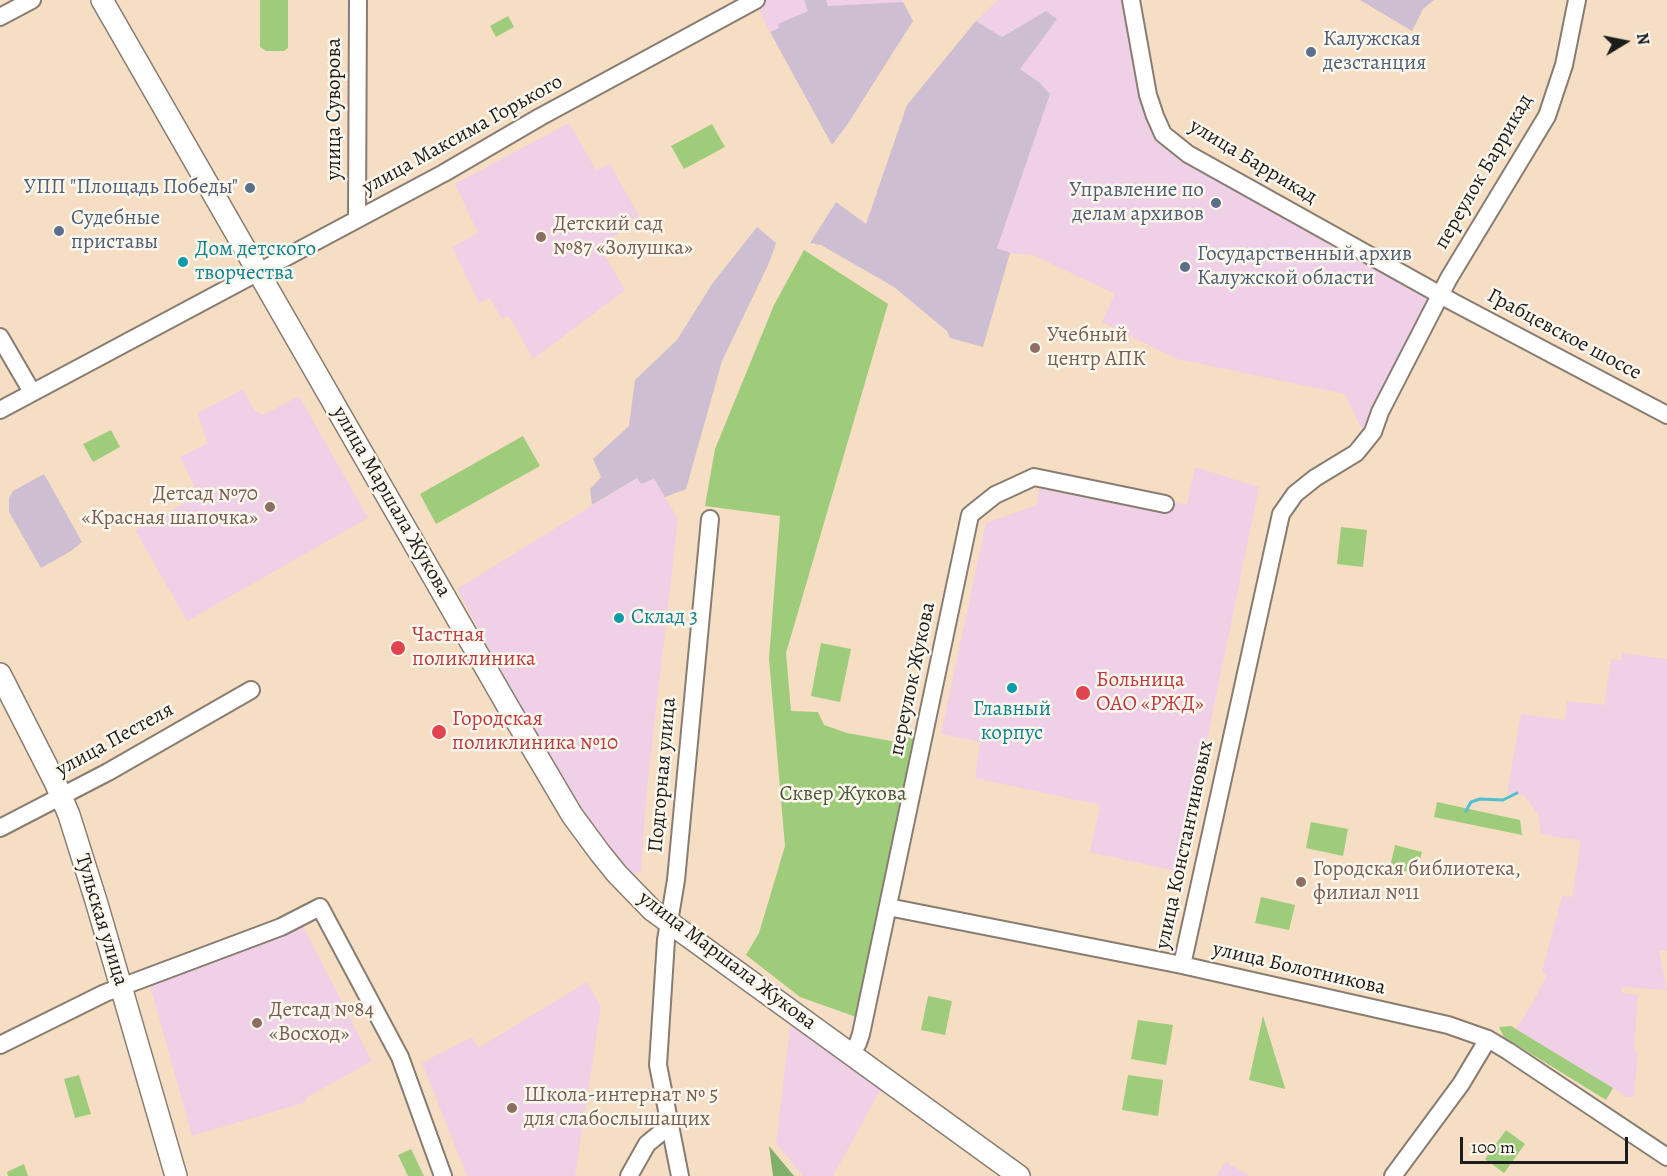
<!DOCTYPE html>
<html>
<head>
<meta charset="utf-8">
<style>
	body { margin:0 }
	#map { position:relative; width:1667px; height:1176px; overflow:hidden; background:#f5dec4; font-family:Alegreya,serif }
	canvas { display:block }
	.north { position:absolute; left:1595px; top:12px; width:60px; height:60px; -webkit-text-stroke:4px #fbf7ec; paint-order:stroke; rotate:80deg; font-size:16px; font-weight:700; line-height:24px; text-align:center; color:#1c1c1c }
	.north::after { content:''; display:block; margin:auto; width:21px; height:27px; background:#1c1c1c; clip-path:polygon(50% 0,100% 100%,50% 72%,0 100%) }
	.scale { position:absolute; left:1460px; top:1137px; width:168px; height:27px; box-sizing:border-box; border:3px solid #1c1c1c; border-top:0; padding-left:8px; font-size:18px; line-height:21px; white-space:nowrap; color:#1c1c1c; -webkit-text-stroke:4px #fbf7ec; paint-order:stroke }
</style>
</head>
<body>
<div id="map">
<canvas width="1667" height="1176"></canvas>
<div class="north">N</div>
<div class="scale">100 m</div>
</div>
<script>
const g = document.querySelector('canvas').getContext('2d');
g.lineJoin = 'round';
function fillPath(path, color) { g.fillStyle = color; g.fill(path, 'evenodd'); }
const toPath = rows => new Path2D(rows.map(r => 'M' + r).join(''));
function trace(path, color, width, dash) { g.strokeStyle = color; g.lineWidth = width; g.lineCap = dash ? 'butt' : 'round'; g.setLineDash(dash || []); g.stroke(path); }
function write(font, color, halo, rows, align = 'center') {
  g.font = font + ' Alegreya,serif'; g.lineWidth = 5; g.setLineDash([]); g.textBaseline = 'middle'; g.strokeStyle = halo; g.fillStyle = color; for (const [text, x, y, turn = 0] of rows) {
    g.save(); g.translate(x, y); g.rotate((+turn || 0) * Math.PI / 180); g.textAlign = isNaN(turn) ? turn : align; if (halo) g.strokeText(text, 0, 0); g.fillText(text, 0, 0); g.restore();
  }
}
fillPath(toPath([
	[758,0,804,0,809,10,779,24,780,28,770,32,761,14],
	[826,0,903,0,903,2,828,6],
	[998,0,1125,0,1157,134,1429,295,1430,301,1365,436,1345,394,1177,359,1102,322,1115,294,1033,255,1010,253,996,248,1050,94,1040,83,1020,69,1046,11,1002,37,976,21],
	[569,123,596,170,610,164,639,216,618,227,620,233,606,241,609,247,602,251,625,290,533,359,509,316,502,319,490,298,479,303,452,247,478,233,455,184],
	[243,389,254,410,263,415,299,396,368,518,187,621,135,530,199,496,180,457,208,443,204,434,198,413],
	[1195,467,1259,487,1180,872,1090,852,1100,805,975,778,980,742,941,734,986,523,1037,505,1041,476,1187,505],
	[637,478,641,484,654,479,678,519,647,789,641,871,631,876,582,809,517,699,457,589],
	[1622,653,1667,659,1667,951,1659,950,1667,990,1622,987,1622,993,1638,995,1634,1051,1638,1052,1634,1097,1627,1097,1516,1029,1531,1006,1547,975,1542,972,1562,896,1572,897,1581,841,1541,834,1538,814,1524,795,1507,793,1521,714,1565,720,1567,701,1604,705,1611,659,1621,660],
	[303,926,372,1061,309,1096,303,1103,192,1136,150,985],
	[587,982,601,1007,575,1176,467,1176,422,1063,472,1037,478,1048],
	[791,1019,882,1087,833,1176,803,1176,776,1143],
	[1226,1162,1250,1176,1216,1176]
]), '#efd0e6');
fillPath(toPath([
	[804,0,826,0,828,6,903,2,913,21,847,125,832,145,770,32,779,28,778,24,808,11],
	[1360,0,1434,0,1423,9,1412,31],
	[1046,11,1057,19,1020,69,1040,83,1050,94,997,248,1010,253,983,347,950,338,947,331,894,287,821,245,810,243,836,202,866,224,907,105,976,21,1002,37],
	[757,227,776,243,769,263,722,361,686,489,665,497,654,479,641,484,637,478,592,505,590,489,601,477,593,459,629,426,635,380,677,340,712,284],
	[44,474,82,542,71,551,41,568,9,512,9,498,13,491]
]), '#cdbed2');
fillPath(toPath([
	[260,0,288,0,288,48,284,51,266,51,260,47],
	[508,16,514,27,496,37,490,26],
	[712,124,725,147,684,169,671,146],
	[804,250,888,304,786,653,791,711,818,712,824,725,847,733,902,743,906,736,917,741,859,1018,800,997,746,955,759,933,785,846,769,659,780,516,705,506,715,449,774,305],
	[111,430,120,447,93,462,83,444],
	[523,436,540,466,436,524,420,494],
	[1341,527,1367,530,1363,567,1337,564],
	[821,643,851,649,840,702,811,696],
	[1437,802,1520,820,1522,835,1434,817],
	[1311,822,1348,829,1343,856,1306,848],
	[1395,845,1422,852,1416,874,1390,867],
	[1261,897,1295,905,1289,930,1255,923],
	[928,996,952,1001,945,1035,921,1030],
	[1263,1016,1285,1088,1285,1089,1249,1080],
	[1138,1020,1173,1025,1166,1065,1131,1059],
	[1511,1026,1613,1088,1606,1100,1504,1037,1499,1027],
	[79,1075,91,1114,75,1118,64,1079],
	[1128,1075,1163,1080,1158,1116,1122,1110],
	[1506,1130,1525,1144,1504,1173,1485,1159],
	[411,1149,424,1176,408,1176,398,1155],
	[24,1164,28,1176,8,1176,7,1172]
]), '#9fcc7a');
fillPath(toPath([
	[769,1146,794,1176,773,1176]
]), '#7fb06a');
trace(toPath([
	[1466,811,1471,802,1480,799,1503,800,1517,793]
]), '#54bed1', 3);
const minor = toPath([
	[1131,0,1148,95,1155,116,1163,134,1188,154,1453,302,1667,415],
	[0,17,32,0],
	[357,219,358,0],
	[0,337,32,392],
	[0,410,444,173,540,117,756,0],
	[0,828,108,772,251,690],
	[888,907,1182,965,1448,1025,1488,1039,1508,1051,1667,1157],
	[1182,965,1281,514,1295,494,1315,478,1356,453,1373,432,1380,412,1449,278,1547,116,1564,65,1577,0],
	[0,1045,105,993,281,927,320,907,400,1057,443,1176],
	[851,1054,858,1043,861,1034,970,515,995,495,1034,477,1165,504],
	[629,1176,647,1144,669,1126],
	[680,1176,658,1065,666,940,676,880,710,519],
	[1393,1176,1461,1084,1488,1039]
]);
const major = toPath([
	[102,0,507,705,572,815,600,853,617,874,652,910,1019,1176],
	[0,674,55,782,69,815,97,904,176,1176]
]);
trace(minor, '#887d70', 20);
trace(major, '#887d70', 24);
trace(minor, '#fff', 16);
trace(major, '#fff', 21);
for (const [x, y, r, color] of [
	[1311,52,6,"#5c6f8a"],
	[250,188,6,"#5c6f8a"],
	[1216,203,6,"#5c6f8a"],
	[59,231,6,"#5c6f8a"],
	[541,237,6,"#8d6e63"],
	[183,262,6,"#0f9aa8"],
	[1185,267,6,"#5c6f8a"],
	[1035,348,6,"#8d6e63"],
	[270,507,6,"#8d6e63"],
	[619,618,6,"#0f9aa8"],
	[398,648,8,"#e0444e"],
	[1012,688,6,"#0f9aa8"],
	[1083,693,8,"#e0444e"],
	[439,732,8,"#e0444e"],
	[1301,882,6,"#8d6e63"],
	[257,1023,6,"#8d6e63"],
	[512,1108,6,"#8d6e63"]
]) { const dot = new Path2D(); dot.arc(x, y, r, 0, 2 * Math.PI); g.fillStyle = color; g.fill(dot); trace(dot, '#fbf7ec', 2); }
write('21px', '#4e5e75', '#fbf7ec', [
	["Калужская",1323,40],
	["дезстанция",1323,64],
	["УПП \"Площадь Победы\"",238,188,"right"],
	["Управление по",1204,191,"right"],
	["делам архивов",1204,215,"right"],
	["Судебные",71,219],
	["приставы",71,243],
	["Государственный архив",1197,255],
	["Калужской области",1197,279]
], 'left');
write('21px', '#1c1c1c', '#fbf7ec', [
	["улица Суворова",335,109,-90],
	["улица Максима Горького",463,135,-29],
	["улица Баррикад",1253,162,31],
	["переулок Баррикад",1484,172,-60],
	["Грабцевское шоссе",1564,335,28],
	["улица Маршала Жукова",391,502,60],
	["переулок Жукова",913,679,-78],
	["улица Пестеля",115,740,-29],
	["Подгорная улица",663,775,-85],
	["улица Константиновых",1185,845,-78],
	["Тульская улица",101,920,73],
	["улица Маршала Жукова",727,961,37],
	["улица Болотникова",1299,969,13]
]);
write('21px', '#785e54', '#fbf7ec', [
	["Детский сад",553,225],
	["№87 «Золушка»",553,249],
	["Учебный",1047,336],
	["центр АПК",1047,360],
	["Детсад №70",258,495,"right"],
	["«Красная шапочка»",258,519,"right"],
	["Городская библиотека,",1313,870],
	["филиал №11",1313,894],
	["Детсад №84",269,1011],
	["«Восход»",269,1035],
	["Школа-интернат № 5",524,1096],
	["для слабослышащих",524,1120]
], 'left');
write('21px', '#0d838f', '#fbf7ec', [
	["Дом детского",195,250],
	["творчества",195,274],
	["Склад 3",631,618],
	["Главный",1012,710,"center"],
	["корпус",1012,734,"center"]
], 'left');
write('21px', '#be3a42', '#fbf7ec', [
	["Частная",412,636],
	["поликлиника",412,660],
	["Больница",1096,681],
	["ОАО «РЖД»",1096,705],
	["Городская",452,720],
	["поликлиника №10",452,744]
], 'left');
write('21px', '#4a5a3d', '#fbf7ec', [
	["Сквер Жукова",843,795]
]);
</script>
</body>
</html>
